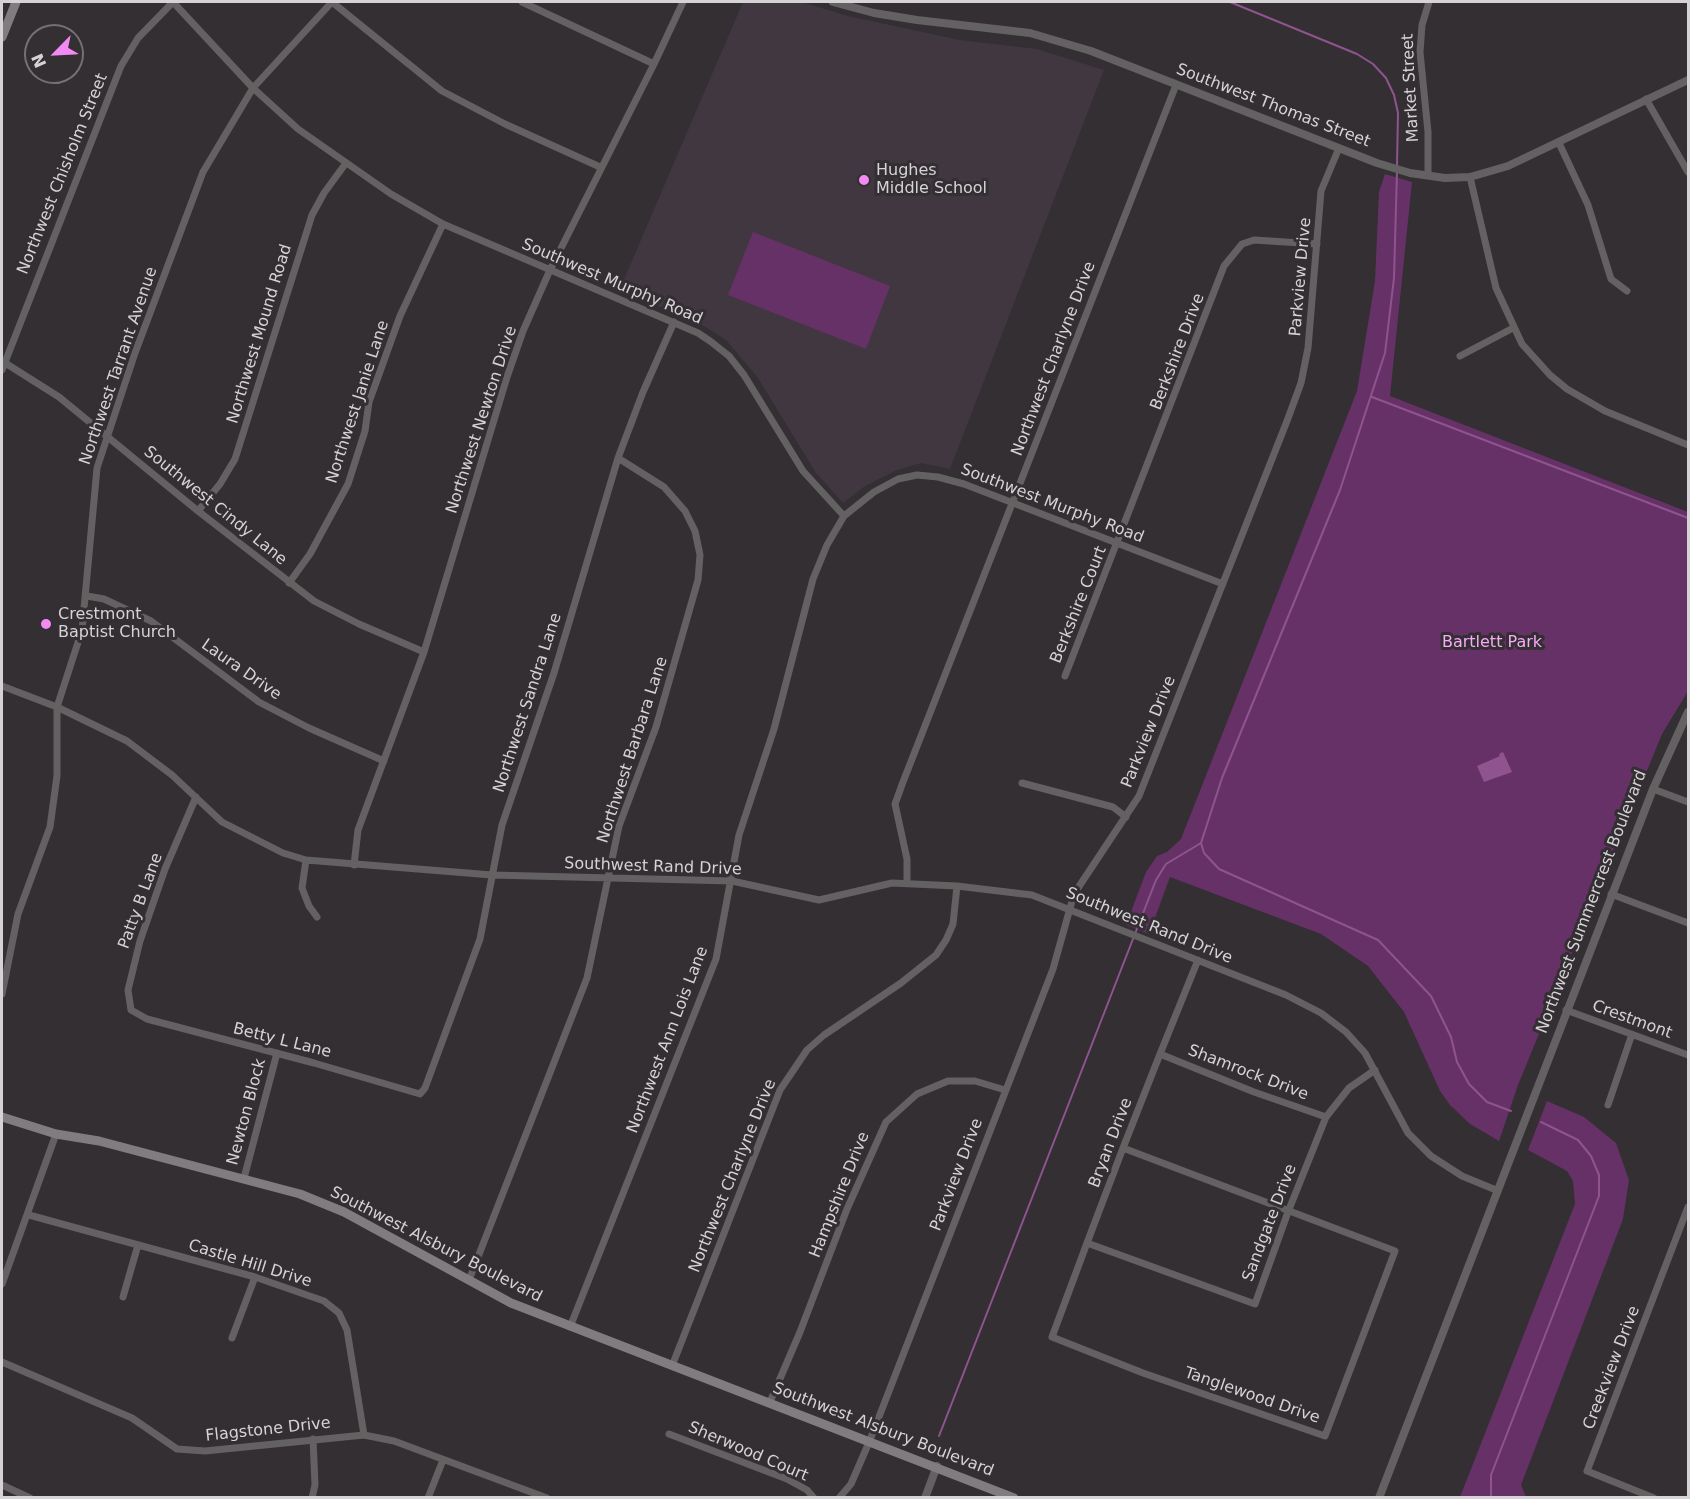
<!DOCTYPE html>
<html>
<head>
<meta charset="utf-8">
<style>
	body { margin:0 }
	#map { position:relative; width:1690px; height:1499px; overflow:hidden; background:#332f33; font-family:"DejaVu Sans",sans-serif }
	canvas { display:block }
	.frame { position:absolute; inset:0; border:3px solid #d6d3d6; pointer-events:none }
	.north { position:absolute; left:24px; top:24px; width:60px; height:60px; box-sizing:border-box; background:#332f33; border:2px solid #747174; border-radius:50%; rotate:246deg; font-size:16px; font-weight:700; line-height:24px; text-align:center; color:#d6d3d6 }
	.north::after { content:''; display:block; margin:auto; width:21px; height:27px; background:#f28af3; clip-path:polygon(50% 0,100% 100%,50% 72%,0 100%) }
</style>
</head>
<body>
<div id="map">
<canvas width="1690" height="1499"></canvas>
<div class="frame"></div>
<div class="north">N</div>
</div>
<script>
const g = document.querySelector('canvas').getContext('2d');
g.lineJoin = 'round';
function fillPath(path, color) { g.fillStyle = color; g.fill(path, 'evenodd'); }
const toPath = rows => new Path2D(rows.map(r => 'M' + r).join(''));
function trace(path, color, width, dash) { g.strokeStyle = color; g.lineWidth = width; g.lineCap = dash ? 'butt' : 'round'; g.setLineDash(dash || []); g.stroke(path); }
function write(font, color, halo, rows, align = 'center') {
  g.font = font + ' "DejaVu Sans",sans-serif'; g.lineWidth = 6; g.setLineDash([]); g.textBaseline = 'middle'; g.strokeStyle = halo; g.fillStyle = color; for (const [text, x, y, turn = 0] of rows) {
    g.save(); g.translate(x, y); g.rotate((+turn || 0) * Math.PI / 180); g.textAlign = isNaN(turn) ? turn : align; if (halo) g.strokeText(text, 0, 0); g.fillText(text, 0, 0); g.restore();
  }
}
fillPath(toPath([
	[743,2,802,2,848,16,960,40,1037,49,1104,70,950,469,921,463,895,471,865,486,843,503,816,473,758,378,726,340,694,320,619,291]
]), '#403740');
fillPath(toPath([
	[1385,174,1412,182,1390,396,1688,512,1688,691,1662,734,1518,1085,1499,1141,1470,1124,1450,1105,1440,1091,1404,1012,1368,966,1321,934,1170,877,1149,934,1126,925,1146,872,1157,856,1167,852,1181,839,1357,391,1375,281,1379,192],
	[753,232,890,286,866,349,728,295],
	[1547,1101,1584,1117,1616,1143,1629,1180,1623,1219,1521,1485,1526,1497,1460,1497,1575,1204,1573,1181,1567,1171,1528,1150]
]), '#663167');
fillPath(toPath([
	[1503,752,1512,772,1484,782,1477,766,1500,756,1499,754]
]), '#8f548f');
trace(toPath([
	[1230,2,1357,54,1373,64,1386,78,1394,95,1398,113,1397,165],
	[1397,171,1394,278,1385,353,1340,490,1222,778,1201,843,1204,853,1219,869,1378,940,1431,996,1451,1037,1457,1062,1469,1084,1487,1102,1511,1111],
	[1372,397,1688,518],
	[939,1436,1156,880,1166,864,1201,843],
	[1491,1498,1491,1475,1599,1196,1599,1175,1591,1156,1578,1140,1541,1122]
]), '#8f548f', 2);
trace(toPath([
	[173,2,253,88,298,129,391,194,443,224,698,333,710,341,729,356,744,375,803,471,844,516],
	[332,2,442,91,505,124,600,167],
	[522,2,654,64],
	[1646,99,1688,172],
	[1559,143,1588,205,1611,279,1627,291],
	[1428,175,1428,132,1420,52,1422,25,1429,2],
	[1470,177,1496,288,1522,344,1550,375,1567,389,1605,411,1688,445],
	[1460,356,1513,328],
	[2,361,59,397,198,511,314,601,359,624,424,652],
	[2,370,121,66,138,38,173,2],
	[198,511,220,484,235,459,312,215,324,193,346,163],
	[289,583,310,554,348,484,365,431,369,402,400,316,443,224],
	[87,596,104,599,151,621,259,702,309,728,384,761],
	[1065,676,1224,266,1242,244,1254,240,1317,244],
	[2,686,57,707,127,741,172,775,222,822,283,853,306,860,492,875,732,881,819,900,892,883,957,886,1032,895,1286,995,1321,1013,1346,1032,1365,1053,1408,1133,1431,1156,1462,1176,1496,1190],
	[1022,783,1113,807,1126,817],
	[1653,789,1688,802],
	[196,797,165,869,140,941,128,990,131,1010,147,1019,314,1063,420,1094,425,1088,480,939,502,825,554,673,618,458,643,392,674,322],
	[306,860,302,888,309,906,317,917],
	[354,865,358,830,424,652,507,377,523,331,550,270,654,64,683,2],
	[907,883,907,859,895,804,903,782,1176,85],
	[1611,894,1688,923],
	[2,994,18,914,50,827,57,776,57,707,82,630,97,468,135,353,203,172,253,88,332,2],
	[1566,1010,1688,1055],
	[1160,1054,1254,1092,1326,1117],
	[1608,1105,1632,1034],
	[1123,1148,1395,1251,1325,1436,1143,1373,1052,1337,1087,1243,1123,1148,1160,1054,1198,960],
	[244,1178,277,1053],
	[29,1215,255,1277,324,1301,339,1313,347,1330,364,1435],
	[1087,1243,1255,1304,1288,1212,1326,1117,1349,1088,1375,1070],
	[469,1280,587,978,619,826,656,727,698,580,700,555,695,531,685,511,664,487,618,458],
	[2,1284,56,1134],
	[123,1297,138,1245],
	[570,1327,716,959,739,835,774,729,813,579,827,545,844,516,874,492,898,479,917,475,938,477,964,484,1223,584],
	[232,1338,255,1277],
	[2,1362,132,1418,177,1449,205,1451,364,1435,394,1441,547,1498],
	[672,1366,780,1090,807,1050,824,1035,901,983,936,955,946,940,953,924,957,886],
	[770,1402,800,1332,847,1209,886,1122,917,1094,948,1081,975,1081,1005,1090],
	[669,1434,787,1479,807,1490,814,1498],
	[2,1485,30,1498],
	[312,1498,315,1485,313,1439],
	[428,1498,443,1460],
	[839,1498,851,1484,870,1440,1053,969,1074,894,1139,796,1287,421,1301,383,1308,348,1321,191,1339,148],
	[1654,1498,1587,1471,1688,1207]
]), '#646163', 7);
trace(toPath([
	[833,2,874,13,917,20,1030,33,1091,51,1377,163,1410,173,1445,178,1470,177,1508,166,1688,80],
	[925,1498,937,1466],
	[1379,1498,1653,789,1688,712]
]), '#646163', 8);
trace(toPath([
	[2,37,16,2],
	[2,1117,56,1134,99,1141,300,1194,344,1212,511,1303,1014,1498]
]), '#807c80', 9);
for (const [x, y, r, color] of [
	[864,180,6,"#f28af3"],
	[46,624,6,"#f28af3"]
]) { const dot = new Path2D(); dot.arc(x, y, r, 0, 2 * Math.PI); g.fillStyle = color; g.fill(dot); trace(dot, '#332f33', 2); }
write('16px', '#d6d3d6', '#332f33', [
	["Market Street",1411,88,-93],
	["Southwest Thomas Street",1273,106,21],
	["Northwest Chisholm Street",63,174,-68],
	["Parkview Drive",1301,277,-85],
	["Southwest Murphy Road",612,282,23],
	["Northwest Mound Road",260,334,-73],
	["Berkshire Drive",1178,352,-69],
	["Northwest Charlyne Drive",1054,359,-69],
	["Northwest Tarrant Avenue",119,366,-71],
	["Northwest Janie Lane",358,402,-72],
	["Northwest Newton Drive",482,420,-72],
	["Southwest Murphy Road",1052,504,21],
	["Southwest Cindy Lane",215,506,39],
	["Berkshire Court",1079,605,-68],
	["Laura Drive",241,670,35],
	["Northwest Sandra Lane",528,703,-72],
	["Parkview Drive",1149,732,-68],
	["Northwest Barbara Lane",633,750,-72],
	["Southwest Rand Drive",653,867,2],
	["Patty B Lane",141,901,-70],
	["Northwest Summercrest Boulevard",1592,902,-69],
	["Southwest Rand Drive",1149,926,22],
	["Crestmont",1632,1020,20],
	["Northwest Ann Lois Lane",668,1040,-69],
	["Betty L Lane",282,1041,14],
	["Shamrock Drive",1248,1073,21],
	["Newton Block",247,1112,-75],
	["Bryan Drive",1111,1143,-69],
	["Parkview Drive",957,1175,-69],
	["Northwest Charlyne Drive",733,1176,-68],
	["Hampshire Drive",840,1195,-68],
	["Sandgate Drive",1270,1223,-69],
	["Southwest Alsbury Boulevard",436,1245,27],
	["Castle Hill Drive",250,1264,17],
	["Creekview Drive",1612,1368,-69],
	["Tanglewood Drive",1252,1396,19],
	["Flagstone Drive",268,1430,-6],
	["Southwest Alsbury Boulevard",883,1430,21],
	["Sherwood Court",748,1452,23]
]);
write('16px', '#d6d3d6', '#332f33', [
	["Hughes",876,171],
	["Middle School",876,189],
	["Crestmont",58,615],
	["Baptist Church",58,633]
], 'left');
write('16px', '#faa8fa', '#332f33', [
	["Bartlett Park",1492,643]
]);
</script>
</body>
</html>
